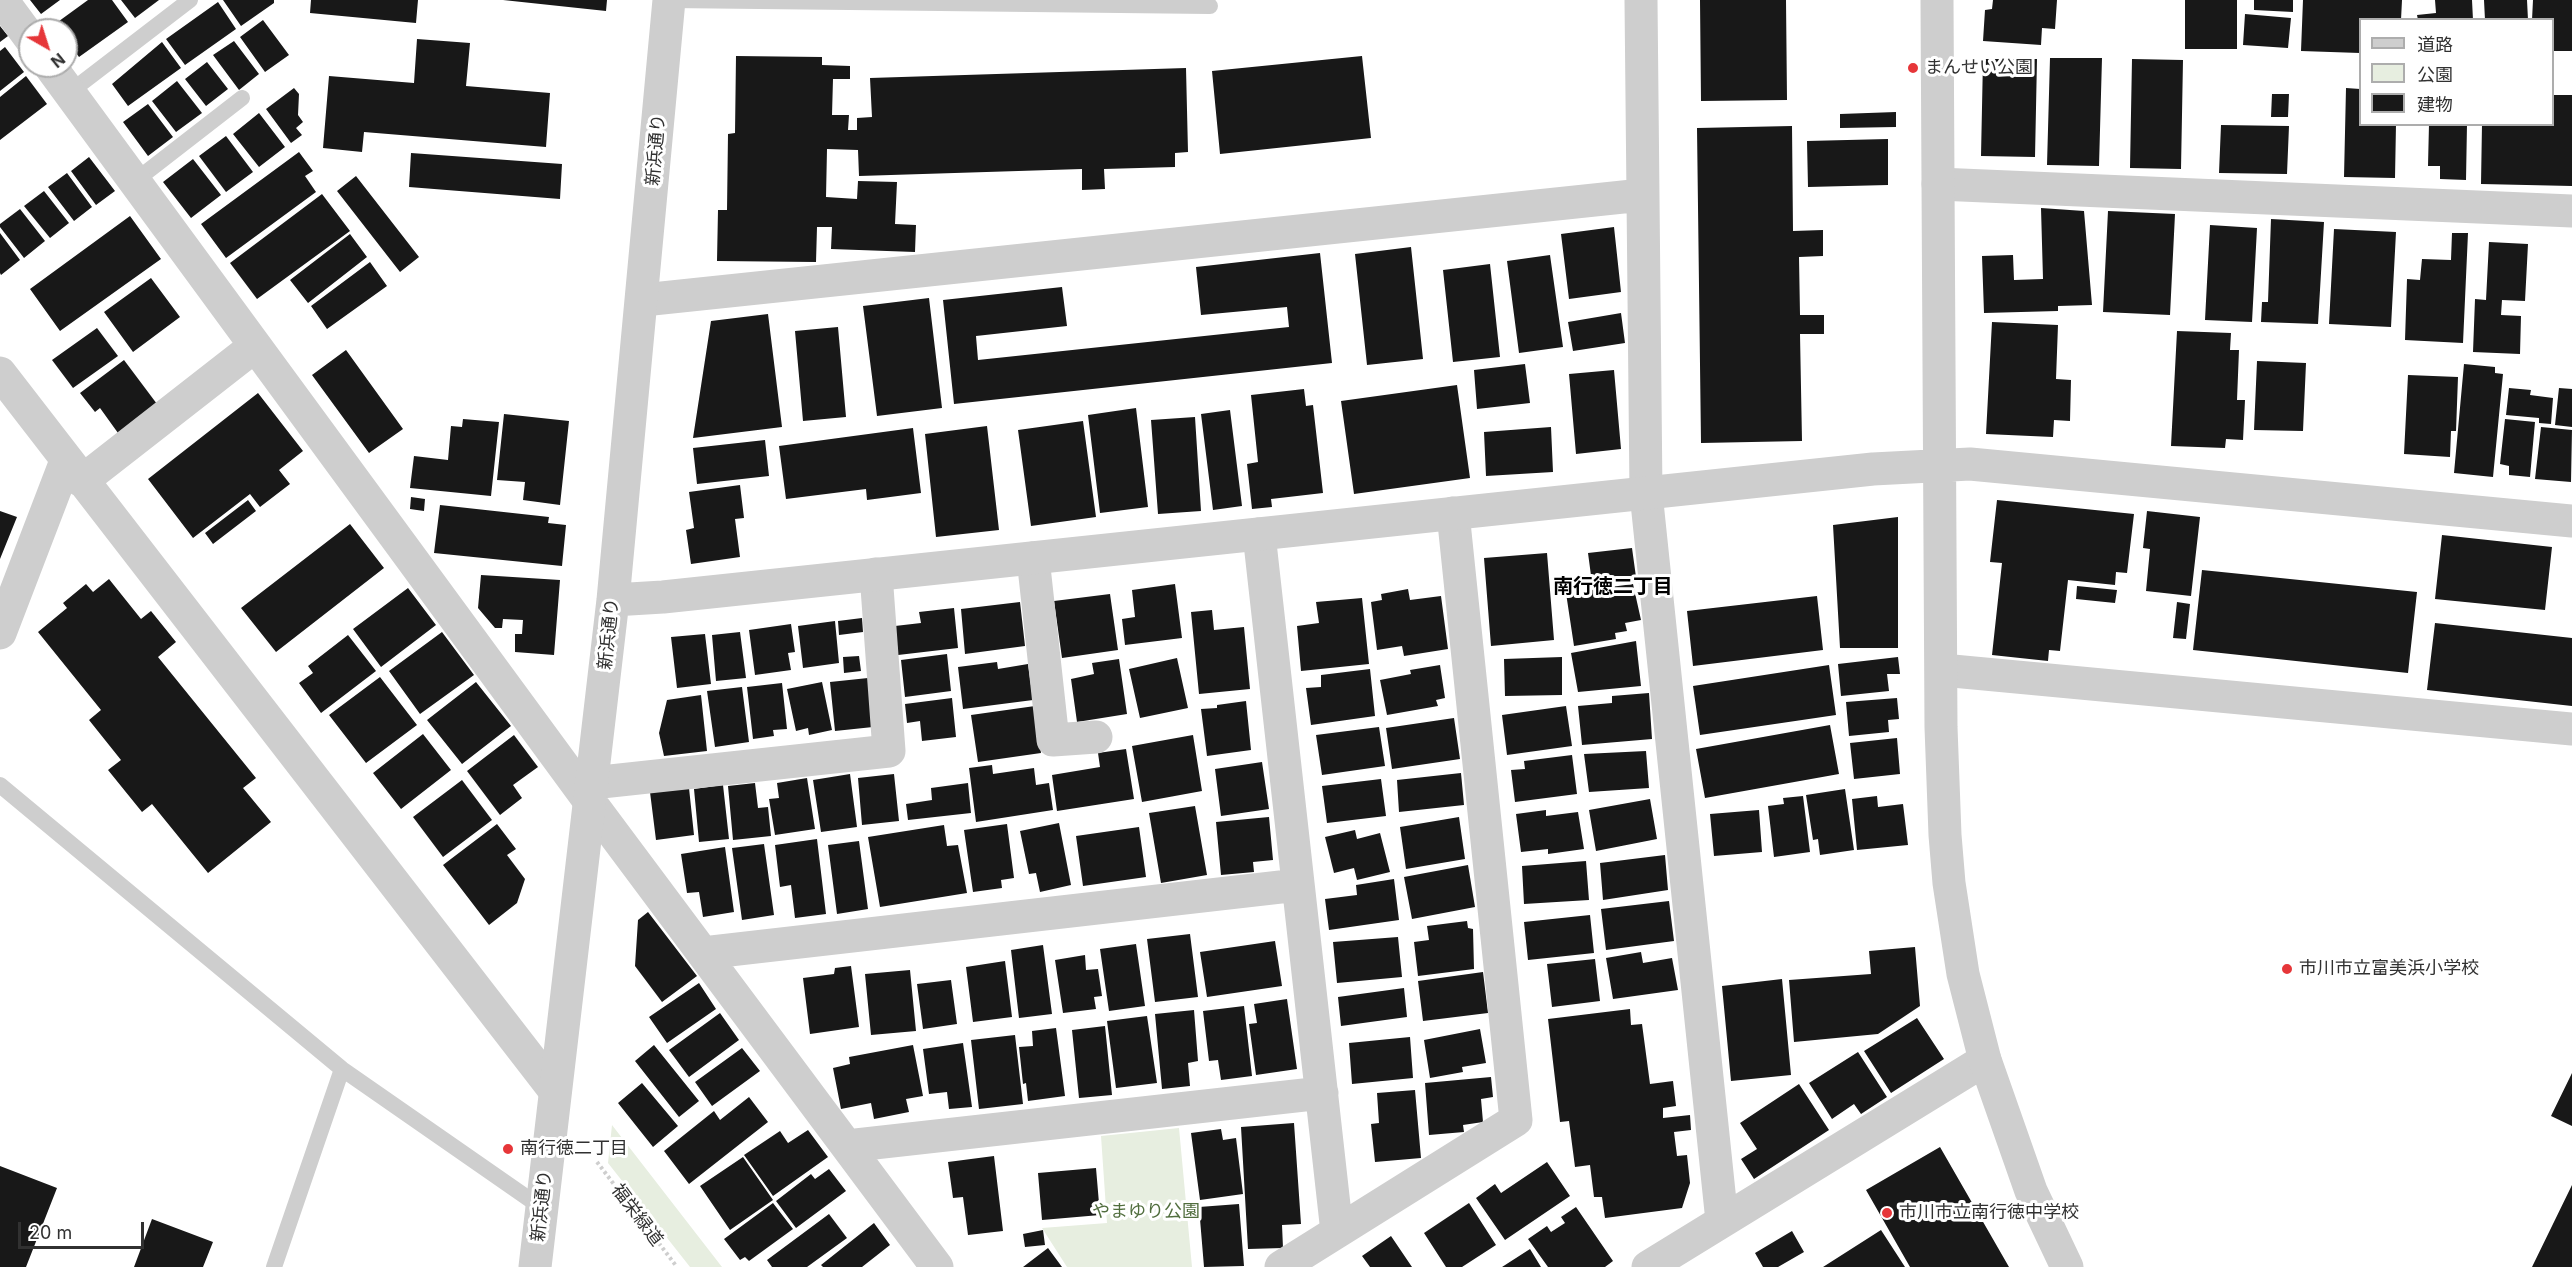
<!DOCTYPE html>
<html>
<head>
<meta charset="utf-8">
<style>
	body { margin:0 }
	#map { position:relative; width:2572px; height:1267px; overflow:hidden; background:#fff; font-family:Inter,"Noto Sans JP",sans-serif }
	canvas { display:block }
	.legend { position:absolute; left:2359px; top:18px; width:195px; height:108px; box-sizing:border-box; background:#fff; border:2px solid #adadad; margin:0; padding:8px 10px; list-style:none; font-size:18px; color:#313131 }
	.legend li { display:flex; align-items:center; gap:12px; height:30px }
	.legend b { width:30px; border:2px solid #adadad }
	.north { position:absolute; left:18px; top:18px; width:60px; height:60px; box-sizing:border-box; background:#fff; border:2px solid #adadad; border-radius:50%; rotate:141deg; font-size:16px; font-weight:700; line-height:24px; text-align:center; color:#313131 }
	.north::after { content:''; display:block; margin:auto; width:21px; height:27px; background:#e63639; clip-path:polygon(50% 0,100% 100%,50% 72%,0 100%) }
	.scale { position:absolute; left:18px; top:1222px; width:126px; height:27px; box-sizing:border-box; border:3px solid #313131; border-top:0; padding-left:8px; font-size:18px; line-height:21px; white-space:nowrap; color:#313131; -webkit-text-stroke:4px #fff; paint-order:stroke }
</style>
</head>
<body>
<div id="map">
<canvas width="2572" height="1267"></canvas>
<ul class="legend">
<li><b style="height:8px;background:#cecece"></b>道路</li>
<li><b style="height:16px;background:#e7eee0"></b>公園</li>
<li><b style="height:16px;background:#181818"></b>建物</li>
</ul>
<div class="north">N</div>
<div class="scale">20 m</div>
</div>
<script>
const g = document.querySelector('canvas').getContext('2d');
g.lineJoin = 'round';
function fillPath(path, color) { g.fillStyle = color; g.fill(path, 'evenodd'); }
const toPath = rows => new Path2D(rows.map(r => 'M' + r).join(''));
function trace(path, color, width, dash) { g.strokeStyle = color; g.lineWidth = width; g.lineCap = dash ? 'butt' : 'round'; g.setLineDash(dash || []); g.stroke(path); }
function write(font, color, halo, rows, align = 'center') {
  g.font = font + ' Inter,"Noto Sans JP",sans-serif'; g.lineWidth = 6; g.setLineDash([]); g.textBaseline = 'middle'; g.strokeStyle = halo; g.fillStyle = color; for (const [text, x, y, turn = 0] of rows) {
    g.save(); g.translate(x, y); g.rotate((+turn || 0) * Math.PI / 180); g.textAlign = isNaN(turn) ? turn : align; if (halo) g.strokeText(text, 0, 0); g.fillText(text, 0, 0); g.restore();
  }
}
fillPath(toPath([
	[612,1125,722,1267,690,1267,608,1163],
	[1179,1128,1192,1267,1067,1267,1042,1228,1107,1223,1101,1136]
]), '#e7eee0');
fillPath(toPath([
	[30,0,60,0,41,14],
	[88,0,112,0,128,22,79,57,66,39,66,30,60,30,55,24],
	[121,0,159,0,135,18],
	[223,0,274,0,274,3,241,26],
	[311,0,418,0,416,23,310,13],
	[503,0,607,0,606,11],
	[1700,0,1786,0,1787,100,1701,101],
	[1993,0,2057,0,2055,29,2042,28,2041,45,1983,41,1985,10,1992,9],
	[2185,0,2237,0,2237,49,2185,49],
	[2254,0,2293,0,2293,12,2254,10],
	[2303,0,2402,0,2401,20,2360,20,2360,53,2301,51],
	[2435,0,2472,0,2473,20,2418,20,2417,15,2436,13],
	[2484,0,2527,0,2528,20,2485,20],
	[2533,0,2572,0,2572,51,2552,51,2552,20,2532,20],
	[218,2,236,29,185,65,166,39],
	[2245,14,2291,18,2288,48,2243,45],
	[263,20,289,55,265,72,240,37],
	[0,26,8,36,0,42],
	[417,39,470,43,466,86,550,93,546,147,364,132,362,152,323,148,329,76,414,83],
	[234,41,259,74,239,90,213,55],
	[162,42,181,68,128,106,112,84],
	[5,47,24,72,0,91,0,51],
	[736,56,822,57,822,65,850,66,850,79,833,79,832,115,849,115,848,130,857,130,857,118,872,117,870,78,1186,68,1188,152,1175,153,1175,167,1104,169,1105,189,1082,190,1082,169,859,176,858,150,827,149,826,197,857,199,858,181,897,182,895,224,916,225,915,252,831,249,832,227,817,227,816,262,717,261,718,210,727,210,728,134,735,133],
	[1362,56,1371,138,1220,154,1212,71],
	[2050,58,2102,58,2099,166,2047,165],
	[1983,59,2037,59,2035,157,1981,156],
	[2132,59,2183,60,2181,169,2130,168],
	[207,62,228,89,206,106,185,79],
	[26,76,47,104,0,140,0,97],
	[177,81,202,113,176,132,152,101],
	[294,88,299,94,298,115,303,122,296,128,302,135,291,143,266,109],
	[2346,88,2360,89,2360,124,2396,124,2395,178,2344,177],
	[2272,94,2289,94,2288,117,2271,117],
	[2552,95,2572,95,2572,186,2481,184,2482,124,2552,124],
	[148,104,173,137,148,156,123,122],
	[1896,112,1896,127,1840,128,1840,114],
	[259,113,285,147,259,167,233,134],
	[2429,124,2467,124,2466,180,2440,179,2440,166,2428,166],
	[2221,125,2289,126,2287,174,2219,173],
	[1792,126,1793,231,1823,230,1823,256,1799,257,1800,315,1824,315,1824,334,1800,334,1802,441,1701,443,1697,128],
	[226,136,253,172,226,192,199,156],
	[1888,139,1888,185,1808,187,1807,141],
	[299,152,313,171,305,176,316,192,226,258,201,224],
	[411,153,562,164,560,199,409,187],
	[89,157,115,191,96,205,71,171],
	[193,159,221,195,191,218,163,182],
	[67,173,92,207,74,221,48,187],
	[356,176,419,257,400,272,337,191],
	[44,191,69,223,50,238,24,206],
	[322,194,350,231,257,299,230,263],
	[2041,208,2084,211,2092,305,2058,306,2058,311,1984,313,1982,256,2013,255,2014,280,2043,279],
	[20,209,45,241,24,258,0,227,0,224],
	[2108,211,2175,214,2170,315,2103,312],
	[130,216,161,259,60,331,30,289],
	[2271,219,2324,222,2318,324,2261,322,2262,302,2268,302],
	[2210,225,2257,228,2252,322,2205,320],
	[1614,227,1621,292,1569,299,1561,234],
	[2334,229,2396,232,2391,327,2329,324],
	[0,233,20,260,1,275,0,273],
	[2452,233,2468,233,2463,343,2405,340,2407,279,2420,280,2422,259,2451,260],
	[350,234,367,257,308,303,290,280],
	[2489,242,2528,244,2525,301,2502,300,2501,315,2521,316,2520,354,2473,352,2475,299,2486,300],
	[1411,247,1423,359,1367,365,1355,254],
	[1320,253,1332,363,954,404,943,300,1062,287,1067,326,976,336,978,360,1289,327,1287,307,1201,315,1196,267],
	[1550,255,1563,347,1519,353,1507,261],
	[370,262,387,286,327,329,311,306],
	[1490,264,1500,357,1453,362,1443,270],
	[151,278,180,317,133,352,104,312],
	[929,298,942,408,877,416,863,306],
	[1621,313,1625,343,1573,351,1568,322],
	[768,314,782,427,693,438,711,321],
	[1992,322,2058,325,2056,379,2071,380,2070,421,2054,420,2053,437,1986,434],
	[838,327,846,417,803,421,795,331],
	[97,328,118,356,73,388,52,360],
	[2177,331,2231,333,2230,350,2239,350,2237,400,2245,400,2243,440,2226,439,2225,448,2171,446],
	[346,350,403,429,369,453,312,375],
	[124,360,157,404,118,433,100,408,95,412,80,393],
	[2257,361,2306,363,2303,431,2254,430],
	[1525,364,1530,403,1477,409,1474,370],
	[2464,364,2495,367,2495,373,2503,374,2493,477,2454,473],
	[1614,370,1621,449,1576,454,1569,374],
	[2408,375,2458,377,2456,431,2451,431,2450,457,2404,454],
	[1457,385,1470,478,1354,494,1341,401],
	[2509,388,2531,390,2530,395,2553,398,2551,424,2539,423,2539,418,2506,415],
	[2559,388,2572,389,2572,427,2555,425],
	[1304,389,1306,406,1313,405,1323,493,1271,499,1272,507,1252,509,1247,464,1258,462,1251,395],
	[258,393,303,451,279,470,290,484,260,507,250,494,193,538,148,479],
	[1136,408,1148,507,1100,513,1088,415],
	[1230,410,1242,506,1213,510,1201,414],
	[504,414,569,421,560,505,523,500,525,482,497,480],
	[1195,417,1201,511,1158,514,1151,420],
	[463,419,499,422,491,496,410,488,414,456,448,460,451,426,462,427],
	[2505,419,2535,422,2530,477,2509,475,2509,466,2500,464],
	[1083,421,1096,517,1031,526,1018,430],
	[987,426,999,530,936,537,925,434],
	[1551,427,1553,472,1486,476,1484,432],
	[2541,427,2572,430,2571,482,2535,479],
	[913,428,921,493,867,500,866,489,786,499,779,446],
	[765,440,769,476,697,484,693,448],
	[740,485,744,518,735,519,740,557,691,564,686,530,694,528,689,492],
	[411,497,425,499,424,511,410,509],
	[248,500,256,511,213,544,205,533],
	[1997,500,2134,514,2127,573,2116,572,2115,585,2068,580,2060,651,2049,650,2048,661,1992,655,2002,563,1990,562],
	[440,505,549,517,548,523,566,525,562,566,434,553],
	[0,511,17,517,0,559],
	[2147,511,2200,517,2191,596,2146,591,2150,549,2143,548],
	[1898,517,1898,648,1840,648,1833,525],
	[350,524,384,568,276,652,241,608],
	[2442,535,2552,547,2545,610,2435,599],
	[1632,548,1636,577,1592,583,1588,553],
	[1547,553,1554,640,1491,646,1484,558],
	[2202,570,2417,592,2408,673,2193,650],
	[481,575,560,580,554,655,515,652,515,634,522,634,523,620,503,619,502,628,495,628,478,608],
	[109,579,141,619,151,611,176,642,158,657,256,778,243,788,271,822,208,873,152,804,142,812,108,770,121,760,89,720,101,710,38,632,67,608,63,603,86,584,93,592],
	[1175,584,1182,638,1125,645,1122,619,1135,617,1132,590],
	[1633,584,1641,620,1625,623,1627,631,1615,633,1616,639,1574,646,1566,593],
	[2077,586,2117,590,2115,603,2076,599],
	[408,588,436,625,381,667,353,629],
	[1408,589,1410,600,1441,596,1448,649,1404,656,1402,646,1377,650,1371,602,1382,600,1381,594],
	[1110,594,1118,650,1062,658,1054,601],
	[1817,596,1823,650,1693,666,1687,611],
	[1362,598,1369,664,1301,671,1297,626,1319,623,1316,602],
	[1020,602,1025,646,965,654,961,609],
	[2177,602,2190,604,2186,639,2173,638],
	[954,608,958,648,898,655,895,626,921,623,919,612],
	[1212,610,1214,630,1244,627,1250,689,1199,694,1191,612],
	[862,618,863,632,839,635,838,621],
	[835,621,839,663,803,668,798,626],
	[2435,623,2572,638,2572,706,2427,690],
	[791,624,795,652,788,653,791,670,755,675,749,630],
	[442,632,474,675,420,714,389,671],
	[740,632,746,678,716,681,712,635],
	[705,634,711,684,677,688,671,637],
	[348,635,376,671,321,713,299,683,313,673,308,666],
	[1636,641,1641,686,1578,692,1571,653],
	[947,654,951,691,905,697,901,660],
	[859,656,861,671,844,673,843,657],
	[1562,657,1562,695,1505,696,1504,659],
	[1898,657,1900,674,1887,674,1889,691,1841,696,1838,664],
	[1177,658,1188,708,1140,718,1129,669],
	[1119,659,1127,714,1077,722,1071,679,1094,674,1092,663],
	[997,662,998,669,1028,664,1033,700,963,709,958,667],
	[1440,665,1445,698,1436,700,1438,706,1387,715,1380,680,1411,674,1410,670],
	[1829,665,1836,715,1700,735,1693,686],
	[1370,669,1375,716,1311,725,1306,688,1321,687,1321,675],
	[380,677,417,725,366,763,329,715],
	[868,678,873,727,835,731,830,682],
	[476,682,511,726,462,764,427,720],
	[822,682,832,730,809,735,808,728,796,731,787,689],
	[782,683,787,729,773,730,774,736,753,739,747,687],
	[742,687,749,742,715,747,707,691],
	[1649,693,1652,739,1582,745,1578,706,1612,703,1612,696],
	[701,695,707,751,664,756,659,733,667,700],
	[952,698,956,737,922,741,920,721,907,723,905,704],
	[1897,698,1899,719,1888,720,1889,732,1849,736,1846,702],
	[1246,701,1251,750,1207,756,1201,709,1217,708,1217,705],
	[1035,706,1041,753,978,762,971,715],
	[1566,706,1572,746,1507,755,1502,715],
	[1454,718,1460,759,1392,769,1386,728],
	[1830,725,1839,774,1705,798,1696,749],
	[1379,727,1385,766,1322,775,1316,735],
	[423,734,451,770,401,809,373,773],
	[514,735,538,767,513,785,522,798,500,815,467,771],
	[1193,735,1202,791,1142,802,1132,746],
	[1897,738,1900,774,1854,779,1850,743],
	[1126,749,1134,799,1057,811,1052,775,1100,767,1098,753],
	[1646,751,1649,788,1589,792,1584,754],
	[1572,755,1577,794,1515,802,1511,770,1525,769,1524,761],
	[1262,762,1269,809,1221,816,1215,769],
	[992,765,993,774,1034,768,1036,785,1049,783,1053,810,976,822,969,768],
	[1461,773,1464,805,1399,812,1397,780],
	[850,774,857,827,821,832,813,780],
	[894,774,899,821,862,825,858,778],
	[807,778,815,829,775,835,769,799,779,798,777,783],
	[1381,779,1386,816,1327,823,1322,786],
	[462,780,492,820,443,857,413,817],
	[755,783,758,808,768,807,771,836,733,840,728,786],
	[968,783,971,813,908,820,906,804,932,800,931,788],
	[723,785,729,839,699,842,694,789],
	[689,788,694,835,656,840,650,792],
	[1845,789,1854,850,1820,855,1818,839,1813,840,1806,795],
	[1803,796,1810,852,1774,857,1768,806,1784,804,1783,798],
	[1877,796,1878,807,1903,804,1908,845,1857,850,1852,799],
	[1650,799,1657,839,1596,851,1589,810],
	[1195,806,1207,875,1161,883,1149,813],
	[1546,810,1546,816,1578,812,1584,849,1548,854,1548,849,1521,852,1516,814],
	[1759,810,1762,852,1714,856,1710,814],
	[1269,817,1273,860,1253,862,1254,872,1221,875,1216,822],
	[1459,817,1465,859,1406,869,1400,827],
	[1059,823,1071,885,1040,892,1036,873,1029,874,1020,831],
	[497,824,516,849,507,855,525,879,517,903,489,925,443,865],
	[1007,824,1014,878,1001,880,1002,888,973,892,964,830],
	[944,825,947,846,958,845,967,893,880,907,868,837],
	[1139,827,1146,877,1083,886,1076,836],
	[1355,830,1357,839,1380,833,1390,872,1357,880,1354,868,1334,873,1325,837],
	[817,839,826,914,795,918,791,885,780,887,775,845],
	[859,841,868,909,837,914,828,845],
	[764,844,774,915,742,920,732,848],
	[725,847,734,912,703,917,699,892,687,893,681,854],
	[1665,855,1668,890,1603,900,1600,863],
	[1586,861,1589,900,1524,904,1522,866],
	[1468,865,1475,907,1412,919,1404,877],
	[1394,879,1399,920,1329,930,1325,899,1357,895,1356,885],
	[1669,901,1674,941,1606,950,1601,909],
	[648,912,697,976,662,1002,635,966,638,920],
	[1590,915,1594,953,1528,960,1524,922],
	[1467,921,1468,928,1473,929,1474,969,1418,976,1414,942,1429,940,1427,926],
	[1190,934,1198,997,1155,1002,1147,939],
	[1398,937,1402,977,1337,983,1333,942],
	[1275,941,1282,986,1207,997,1200,952],
	[1136,944,1145,1006,1109,1011,1100,949],
	[1043,945,1052,1014,1019,1018,1011,950],
	[1915,947,1920,1006,1878,1034,1794,1042,1789,980,1871,974,1869,951],
	[1641,952,1643,963,1672,958,1678,990,1613,999,1606,958],
	[1085,955,1086,970,1098,969,1102,996,1094,997,1096,1009,1063,1013,1055,960],
	[1595,959,1600,1001,1552,1007,1547,964],
	[1005,961,1012,1017,973,1022,966,967],
	[851,966,859,1027,810,1034,803,978,834,974,835,968],
	[910,970,916,1031,871,1035,865,974],
	[1483,972,1488,1013,1423,1021,1418,981],
	[1782,979,1791,1075,1731,1081,1722,986],
	[951,980,957,1024,923,1029,917,984],
	[699,983,716,1009,667,1043,649,1017],
	[1404,988,1407,1017,1341,1026,1338,997],
	[1287,999,1297,1069,1256,1075,1249,1024,1257,1023,1254,1004],
	[1244,1006,1252,1076,1221,1080,1218,1060,1209,1061,1203,1011],
	[1630,1009,1631,1025,1642,1024,1650,1084,1673,1081,1676,1106,1663,1108,1663,1118,1690,1115,1691,1130,1674,1132,1677,1156,1687,1155,1690,1183,1682,1208,1605,1218,1602,1197,1594,1197,1590,1165,1575,1167,1569,1121,1560,1122,1548,1019],
	[1194,1010,1198,1061,1188,1063,1190,1086,1162,1089,1155,1014],
	[720,1013,739,1040,689,1077,669,1050],
	[1147,1016,1157,1083,1116,1088,1107,1021],
	[1917,1018,1944,1059,1891,1093,1864,1051],
	[1105,1026,1112,1095,1079,1098,1072,1030],
	[1056,1028,1065,1096,1028,1101,1026,1083,1023,1084,1019,1047,1033,1046,1032,1031],
	[1480,1029,1486,1063,1462,1067,1463,1072,1430,1078,1424,1040],
	[1015,1035,1023,1104,979,1109,971,1040],
	[1410,1037,1413,1078,1352,1084,1349,1043],
	[963,1043,972,1107,949,1109,947,1092,929,1094,923,1049],
	[654,1045,699,1101,679,1117,635,1061],
	[913,1045,923,1096,906,1099,909,1112,874,1119,871,1103,841,1109,833,1068,850,1064,849,1057],
	[742,1048,760,1071,712,1106,695,1082],
	[1858,1052,1887,1097,1861,1114,1854,1104,1832,1119,1809,1083],
	[2572,1073,2572,1126,2551,1116],
	[1491,1077,1493,1097,1481,1099,1483,1122,1463,1125,1464,1132,1429,1135,1425,1083],
	[642,1083,678,1126,653,1147,618,1103],
	[1799,1084,1829,1130,1754,1179,1741,1159,1757,1149,1740,1123],
	[1415,1090,1421,1158,1375,1162,1371,1124,1379,1123,1377,1093],
	[749,1097,768,1122,689,1184,664,1151,714,1111,720,1120],
	[1294,1123,1301,1224,1282,1225,1283,1248,1248,1249,1241,1127],
	[1221,1129,1223,1140,1236,1138,1243,1194,1200,1200,1191,1133],
	[808,1130,828,1157,773,1196,744,1155,780,1131,788,1143],
	[1940,1147,2009,1267,1910,1267,1866,1190],
	[994,1156,1003,1231,968,1235,963,1197,953,1198,948,1162],
	[743,1157,773,1200,730,1230,700,1186],
	[1547,1162,1570,1196,1505,1240,1476,1198,1495,1184,1501,1193],
	[0,1166,57,1188,26,1267,0,1267],
	[1096,1168,1100,1215,1042,1220,1038,1173],
	[829,1169,846,1191,796,1228,776,1201,811,1174,815,1179],
	[2572,1185,2572,1267,2532,1267],
	[773,1203,793,1229,749,1261,745,1257,740,1260,724,1239],
	[1469,1203,1496,1245,1462,1267,1446,1267,1424,1233],
	[1239,1204,1244,1266,1204,1267,1199,1207],
	[1576,1207,1613,1261,1605,1267,1548,1267,1528,1239,1547,1226,1551,1232,1565,1223,1561,1217],
	[829,1214,847,1238,807,1267,772,1267,767,1260],
	[152,1219,213,1242,203,1267,134,1267],
	[874,1223,890,1245,862,1267,823,1267,821,1265],
	[1043,1230,1045,1245,1025,1247,1023,1234],
	[1881,1230,1905,1267,1823,1267],
	[1792,1231,1804,1252,1778,1267,1763,1267,1755,1253],
	[1391,1236,1412,1267,1370,1267,1362,1256],
	[1048,1248,1062,1267,1023,1267],
	[1530,1249,1541,1267,1502,1267]
]), '#181818');
trace(toPath([
	[597,1162,677,1267]
]), '#cecece', 4, [3, 3]);
trace(toPath([
	[669,0,1210,6],
	[70,92,190,0],
	[135,181,242,98],
	[0,785,342,1069,542,1208],
	[274,1267,342,1069]
]), '#cecece', 16);
trace(toPath([
	[2,0,30,38],
	[1641,0,1646,493,1722,1221],
	[50,66,590,802,937,1267],
	[1938,184,2572,211],
	[643,300,1642,195],
	[0,373,555,1091],
	[82,481,255,346],
	[1259,534,1337,1232],
	[1033,558,1053,740,1096,737],
	[0,633,66,461],
	[1942,670,2572,729],
	[592,783,889,751,876,574],
	[703,953,1298,885],
	[847,1146,1322,1093],
	[1281,1267,1516,1120,1453,513],
	[1648,1267,1985,1060]
]), '#cecece', 33);
trace(toPath([
	[1937,0,1941,727,1945,835,1949,883,1963,974,1985,1060,2031,1191,2067,1267],
	[613,600,663,597,1873,469,1970,464,2572,521],
	[535,1267,613,600,669,0]
]), '#cecece', 33);
for (const [x, y, r, color] of [
	[1913,68,6,"#e63639"],
	[2287,969,6,"#e63639"],
	[508,1149,6,"#e63639"],
	[1887,1213,6,"#e63639"]
]) { const dot = new Path2D(); dot.arc(x, y, r, 0, 2 * Math.PI); g.fillStyle = color; g.fill(dot); trace(dot, '#fff', 2); }
write('18px', '#313131', '#fff', [
	["まんせい公園",1925,68],
	["市川市立富美浜小学校",2299,969],
	["南行徳二丁目",520,1149],
	["市川市立南行徳中学校",1899,1213]
], 'left');
write('18px', '#313131', '#fff', [
	["新浜通り",656,150,-85],
	["新浜通り",609,634,-84],
	["新浜通り",542,1206,-84],
	["福栄緑道",637,1215,53]
]);
write('18px', '#516e3e', '#fff', [
	["やまゆり公園",1146,1212]
]);
write('bold 20px', '#000', '#fff', [
	["南行徳二丁目",1613,587]
]);
</script>
</body>
</html>
